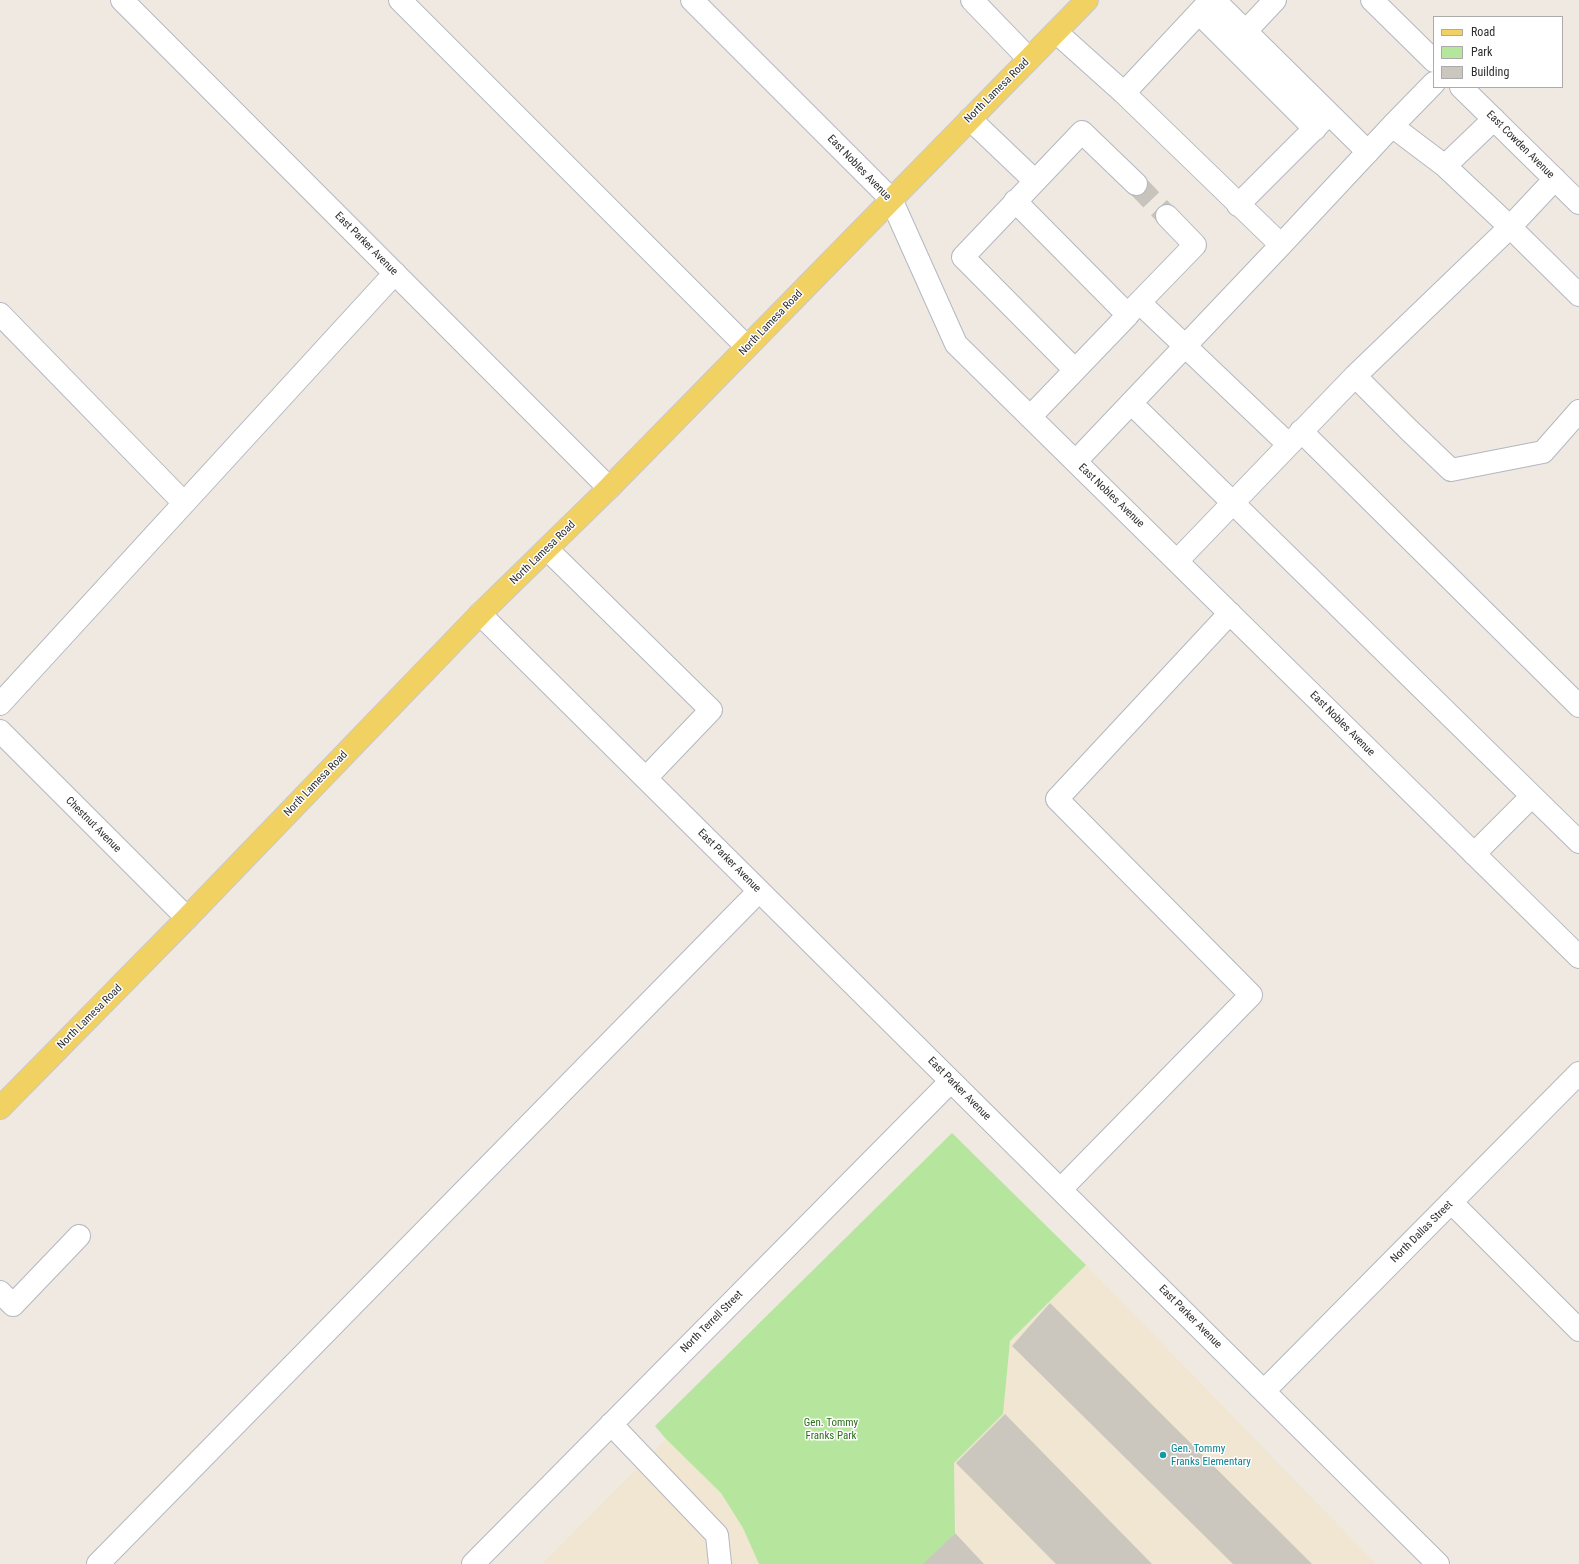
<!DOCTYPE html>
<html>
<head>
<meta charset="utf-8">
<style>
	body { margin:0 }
	#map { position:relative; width:1579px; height:1564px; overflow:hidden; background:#efe9e1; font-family:"Roboto Condensed",sans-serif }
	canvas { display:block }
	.legend { position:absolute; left:1433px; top:16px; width:130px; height:72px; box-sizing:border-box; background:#fff; border:1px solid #ababab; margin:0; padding:5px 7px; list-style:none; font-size:12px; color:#2e2e2e }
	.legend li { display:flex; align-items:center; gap:8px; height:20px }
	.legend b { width:20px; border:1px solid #ababab }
</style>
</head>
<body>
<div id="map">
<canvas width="1579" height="1564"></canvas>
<ul class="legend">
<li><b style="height:5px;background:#f2d163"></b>Road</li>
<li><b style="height:11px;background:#b6e59e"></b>Park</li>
<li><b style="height:11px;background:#cbc7bf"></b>Building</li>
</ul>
</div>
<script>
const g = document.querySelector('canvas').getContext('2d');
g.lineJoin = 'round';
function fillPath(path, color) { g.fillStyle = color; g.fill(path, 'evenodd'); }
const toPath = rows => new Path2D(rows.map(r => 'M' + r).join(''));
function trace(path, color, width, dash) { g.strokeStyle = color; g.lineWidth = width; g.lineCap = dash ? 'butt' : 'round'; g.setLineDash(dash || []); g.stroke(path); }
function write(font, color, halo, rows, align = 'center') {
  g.font = font + ' "Roboto Condensed",sans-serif'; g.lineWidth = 3; g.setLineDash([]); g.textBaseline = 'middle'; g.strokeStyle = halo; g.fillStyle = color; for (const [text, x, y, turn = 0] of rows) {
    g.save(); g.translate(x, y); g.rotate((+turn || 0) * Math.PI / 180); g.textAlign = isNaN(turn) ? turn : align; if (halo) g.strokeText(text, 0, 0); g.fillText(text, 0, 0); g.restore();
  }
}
fillPath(toPath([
	[1086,1265,1376,1564,925,1564,956,1534,954,1463,1003,1414,1010,1341],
	[666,1439,721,1493,743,1528,759,1564,542,1564]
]), '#f0e6d1');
fillPath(toPath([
	[952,1133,1086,1265,1010,1341,1003,1414,954,1463,955,1533,924,1564,759,1564,743,1528,721,1493,666,1439,655,1426]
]), '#b6e59e');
fillPath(toPath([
	[1050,1303,1312,1564,1233,1564,1012,1346],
	[1005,1414,1152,1564,1056,1564,956,1463],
	[955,1533,984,1564,923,1564]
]), '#cbc7bf');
trace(toPath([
	[1136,184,1167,216]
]), '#c8c4bd', 22, [22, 11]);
const minor = toPath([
	[122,0,609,488],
	[400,0,747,347],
	[692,0,891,199,956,344,1579,957],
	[972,0,1029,59],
	[1214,0,1368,152],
	[1372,0,1434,61],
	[1199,13,1315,129],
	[1056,32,1124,93,1281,245],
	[1245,32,1275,0],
	[1461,87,1579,203],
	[1124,93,1209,2],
	[970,119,1035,181],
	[1392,126,1445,166,1510,227,1555,179],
	[1445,166,1494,119],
	[1015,201,1128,315,1030,417],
	[1238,205,1325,118],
	[1140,303,1288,444],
	[1130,312,1195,245,1167,216],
	[0,314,184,503],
	[1075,370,963,257,1082,132,1136,184],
	[1355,376,1409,430,1451,470,1543,452,1579,411],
	[1131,403,1579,842],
	[1301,431,1579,706],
	[1076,461,1281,245,1392,126,1434,83],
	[547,549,711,710,646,778],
	[1177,561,1355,376,1510,227,1579,295],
	[480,614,1438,1564],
	[0,704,395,273],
	[0,731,187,918],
	[1474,854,1532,796],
	[1061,1189,1251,995,1057,799,1230,613],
	[1451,1202,1579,1330],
	[0,1292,13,1305,79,1236],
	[1265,1390,1579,1073],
	[611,1424,717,1535,720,1564],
	[98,1564,759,891],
	[473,1564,951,1081]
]);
const major = toPath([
	[0,1108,187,918,480,614,609,488,1087,0]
]);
trace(minor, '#b4b7c1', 24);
trace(major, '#c9c9c9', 24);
trace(minor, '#fff', 22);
trace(major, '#f2d163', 22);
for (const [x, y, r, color] of [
	[1163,1455,4,"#0f9aa8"]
]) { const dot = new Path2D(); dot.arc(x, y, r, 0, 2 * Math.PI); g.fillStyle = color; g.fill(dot); trace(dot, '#fff', 1.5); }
write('11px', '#2e2e2e', '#fff', [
	["North Lamesa Road",997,91,-45],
	["East Cowden Avenue",1520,145,45],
	["East Nobles Avenue",859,168,46],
	["East Parker Avenue",366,244,45],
	["North Lamesa Road",771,323,-46],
	["East Nobles Avenue",1111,496,44],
	["North Lamesa Road",543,553,-44],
	["East Nobles Avenue",1342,724,45],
	["North Lamesa Road",316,784,-46],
	["Chestnut Avenue",93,825,45],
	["East Parker Avenue",729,861,45],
	["North Lamesa Road",90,1017,-45],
	["East Parker Avenue",959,1089,45],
	["North Dallas Street",1422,1232,-45],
	["East Parker Avenue",1190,1317,45],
	["North Terrell Street",712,1322,-45]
]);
write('11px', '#2c6e1b', '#fff', [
	["Gen. Tommy",831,1423],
	["Franks Park",831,1436]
]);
write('11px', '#0d838f', '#fff', [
	["Gen. Tommy",1171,1449],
	["Franks Elementary",1171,1462]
], 'left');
</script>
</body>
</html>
